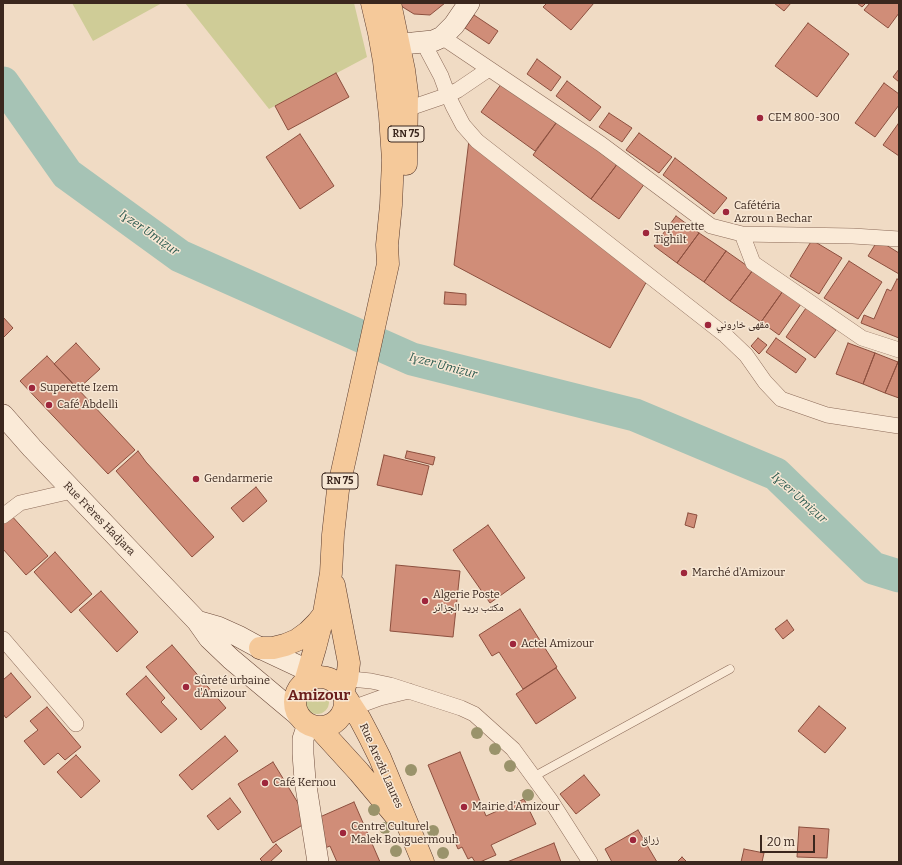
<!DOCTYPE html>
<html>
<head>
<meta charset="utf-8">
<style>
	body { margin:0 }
	#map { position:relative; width:902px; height:865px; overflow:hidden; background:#f0dbc4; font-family:Bitter,serif }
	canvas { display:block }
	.frame { position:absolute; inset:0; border:4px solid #3b271e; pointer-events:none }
	.scale { position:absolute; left:760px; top:835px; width:55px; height:18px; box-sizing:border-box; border:2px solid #3b271e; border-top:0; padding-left:5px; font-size:12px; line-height:14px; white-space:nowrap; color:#3b271e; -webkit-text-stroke:3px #f7e7d4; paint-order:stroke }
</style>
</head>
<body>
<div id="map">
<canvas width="902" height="865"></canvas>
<div class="frame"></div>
<div class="scale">20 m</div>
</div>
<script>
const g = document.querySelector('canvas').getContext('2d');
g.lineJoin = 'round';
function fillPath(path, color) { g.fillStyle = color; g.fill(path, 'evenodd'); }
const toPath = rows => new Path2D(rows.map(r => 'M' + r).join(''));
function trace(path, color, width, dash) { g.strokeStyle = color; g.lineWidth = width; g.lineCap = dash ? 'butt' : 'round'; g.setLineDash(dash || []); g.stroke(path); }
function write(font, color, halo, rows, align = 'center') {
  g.font = font + ' Bitter,"Noto Naskh Arabic",serif'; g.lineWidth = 3; g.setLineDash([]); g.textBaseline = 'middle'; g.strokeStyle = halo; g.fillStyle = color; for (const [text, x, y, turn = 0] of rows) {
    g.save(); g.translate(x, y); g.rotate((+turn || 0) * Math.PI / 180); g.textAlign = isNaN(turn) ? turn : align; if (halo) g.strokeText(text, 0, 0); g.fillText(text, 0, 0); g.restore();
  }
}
fillPath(toPath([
	[72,3,162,3,93,41],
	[185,3,354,3,367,57,269,109],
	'305 702a12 12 0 1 1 24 0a12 12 0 1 1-24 0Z'
]), '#cfcc97');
trace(toPath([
	[3,83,67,174,180,256,412,359,635,415,776,474,873,568,899,576]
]), '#a6c3b5', 33);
const building = toPath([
	[400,3,445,3,430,15,414,14,401,6,400,3],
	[547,3,594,3,571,30,543,7,547,3],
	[774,3,791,3,784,11,774,3],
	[857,3,866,3,862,7,857,3],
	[870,3,899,3,899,13,888,28,864,10,870,3],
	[474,15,498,31,489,44,465,28,474,15],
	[808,23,849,54,817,97,775,66,808,23],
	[537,59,561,77,551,91,527,74,537,59],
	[899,69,899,82,893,77,899,69],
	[336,73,349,97,288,130,275,106,336,73],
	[567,81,601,107,590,121,556,96,567,81],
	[502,83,556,123,535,151,481,112,502,83],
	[884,83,899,94,899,105,875,137,855,123,884,83],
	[609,113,632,128,622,142,599,127,609,113],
	[559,119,618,163,591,199,533,155,559,119],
	[898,124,899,124,899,156,883,145,898,124],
	[639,133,672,157,659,173,626,150,639,133],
	[300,134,334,186,300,209,266,157,300,134],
	[469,140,648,279,610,348,454,265,469,140],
	[675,158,727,198,714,214,663,175,675,158],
	[618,163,645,183,619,219,591,199,618,163],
	[676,216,699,233,677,263,654,246,676,216],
	[699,233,726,251,704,282,677,263,699,233],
	[812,240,842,258,819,294,790,276,812,240],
	[878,240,899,253,899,274,868,256,878,240],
	[726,251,753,270,730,301,704,282,726,251],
	[849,261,882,282,858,319,824,298,849,261],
	[753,270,783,291,761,322,730,301,753,270],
	[897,279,899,280,899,338,861,323,864,315,874,319,887,289,891,291,897,279],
	[783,291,801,304,779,335,761,322,783,291],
	[445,292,466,294,466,305,444,304,445,292],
	[806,308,836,330,815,358,786,337,806,308],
	[3,317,13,328,3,338,3,317],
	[758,338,767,345,759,354,751,346,758,338],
	[776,338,806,359,796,373,766,352,776,338],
	[76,343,100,369,78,389,54,364,76,343],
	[848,343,875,353,863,384,836,374,848,343],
	[875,353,898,362,885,393,863,384,875,353],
	[47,356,135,450,108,474,20,381,47,356],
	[898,362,899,362,899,398,885,393,898,362],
	[138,451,146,462,214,537,192,557,116,471,138,451],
	[407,451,435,457,433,465,405,458,407,451],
	[384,455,429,466,422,495,377,485,384,455],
	[256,487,267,501,243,522,231,508,256,487],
	[688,513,697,515,694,528,685,525,688,513],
	[10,514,48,556,26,575,3,549,3,520,10,514],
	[488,525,525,578,490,603,453,550,488,525],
	[55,552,92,594,71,613,34,572,55,552],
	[396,565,460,571,453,637,390,631,396,565],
	[101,591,138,632,117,652,79,610,101,591],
	[520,609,557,667,523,689,499,652,492,656,479,635,520,609],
	[787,620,794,630,783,639,775,629,787,620],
	[172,645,226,708,201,730,146,667,172,645],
	[556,668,576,698,536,724,516,694,556,668],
	[11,673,31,697,6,718,3,714,3,680,11,673],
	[146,676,165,698,161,702,177,719,161,733,126,694,146,676],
	[819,706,846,728,825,753,798,731,819,706],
	[47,707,81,747,65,760,58,753,44,765,24,741,38,730,30,721,47,707],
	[225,736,238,751,192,790,179,775,225,736],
	[460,752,486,816,524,799,536,824,491,845,496,855,480,862,475,862,472,857,468,859,462,847,458,849,452,835,456,833,428,765,460,752],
	[76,755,100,781,81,798,57,772,76,755],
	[273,762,309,821,273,843,238,784,273,762],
	[584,775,600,795,576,814,560,794,584,775],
	[230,798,241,812,218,830,207,816,230,798],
	[354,802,380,862,337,862,330,846,325,848,313,820,354,802],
	[799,827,829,829,827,858,797,857,799,827],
	[638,830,657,862,612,862,605,849,638,830],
	[554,843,561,862,507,862,554,843],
	[276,844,282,851,270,862,263,862,260,859,276,844],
	[744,849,764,853,762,862,741,862,744,849],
	[682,857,687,862,677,862,682,857]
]);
fillPath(building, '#d08d78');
trace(building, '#8c4f3e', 1);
const lane = toPath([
	[533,777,730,669]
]);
const street = toPath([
	[442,37,601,144,711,226,742,234,853,236,899,239],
	[423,42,441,76,448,95,453,106,463,125,477,141,725,335,746,355,765,382,781,399,827,415,899,426],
	[407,109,448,95,458,90,489,69],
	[742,234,753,263,862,338,899,350],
	[3,516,20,503,72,491],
	[3,639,76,724],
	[331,679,351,679,371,681,390,685,461,708,474,714,513,749,551,801,590,862],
	[344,711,380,698,409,691]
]);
const secondary = toPath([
	[381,42,399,44,413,43,433,41,442,37,454,25,469,3],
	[3,415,32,448,197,621,209,638,231,659,299,716],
	[197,621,218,627,238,636,260,648,309,671,319,677],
	[308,724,303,739,303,754,305,780,318,862]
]);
const primary = toPath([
	[390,3,404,70,407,93,406,164],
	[334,585,349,663,347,679,343,692],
	[260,648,273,648,285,645,297,640,308,632,317,623,324,614],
	'295 702a25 25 0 1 1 50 0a25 25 0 1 1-50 0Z',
	[305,682,315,648,324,613,331,573,333,535,338,490,388,264,387,245,391,205,393,160,390,116,384,61,379,33,372,3],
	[345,696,360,719,370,738,380,758,423,862],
	[318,727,359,772,395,815]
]);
trace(lane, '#8c6b59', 9);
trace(street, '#8c6b59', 16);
trace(secondary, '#6e4c3c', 22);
trace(primary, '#593a2d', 23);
trace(lane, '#faead7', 8);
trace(street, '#faead7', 15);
trace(secondary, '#faead7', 21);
trace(primary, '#f5c99a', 22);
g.fillStyle = '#9a936b';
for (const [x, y] of [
	[477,733],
	[495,749],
	[510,766],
	[411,770],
	[528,795],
	[374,810],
	[385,828],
	[433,831],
	[396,851],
	[443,853]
]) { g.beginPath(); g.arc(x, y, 6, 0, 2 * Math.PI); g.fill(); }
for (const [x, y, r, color] of [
	[760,118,4,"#9e263c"],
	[726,212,4,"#9e263c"],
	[646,233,4,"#9e263c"],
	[708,325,4,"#9e263c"],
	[32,388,4,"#9e263c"],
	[49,405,4,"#9e263c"],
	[196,479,4,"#9e263c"],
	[684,573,4,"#9e263c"],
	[425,601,4,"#9e263c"],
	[513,644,4,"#9e263c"],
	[186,687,4,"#9e263c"],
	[265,783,4,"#9e263c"],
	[464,807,4,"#9e263c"],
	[343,833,4,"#9e263c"],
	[633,840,4,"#9e263c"]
]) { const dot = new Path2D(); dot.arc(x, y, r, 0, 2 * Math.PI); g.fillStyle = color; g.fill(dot); trace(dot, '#f7e7d4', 1.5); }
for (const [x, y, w] of [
	[406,134,36],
	[340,481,36]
]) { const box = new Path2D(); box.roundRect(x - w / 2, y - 8, w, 16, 3); g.fillStyle = '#f7e7d4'; g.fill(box); trace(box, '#3b271e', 1); }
write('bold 10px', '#3b271e', null, [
	["RN 75",406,134],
	["RN 75",340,481]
]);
write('11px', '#3b271e', '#f7e7d4', [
	["CEM 800-300",768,118],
	["Cafétéria",734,206],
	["Azrou n Bechar",734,219],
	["Superette",654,227],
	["Tighilt",654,240],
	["مقهى خاروني",716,325],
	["Superette Izem",40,388],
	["Café Abdelli",57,405],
	["Gendarmerie",204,479],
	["Marché d'Amizour",692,573],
	["Algerie Poste",433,595],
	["مكتب بريد الجزائر",433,608],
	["Actel Amizour",521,644],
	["Sûreté urbaine",194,681],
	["d'Amizour",194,694],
	["Café Kernou",273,783],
	["Mairie d'Amizour",472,807],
	["Centre Culturel",351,827],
	["Malek Bouguermouh",351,840],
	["زراق",641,840]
], 'left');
write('11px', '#3b271e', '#f7e7d4', [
	["Rue Frères Hadjara",99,519,46],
	["Rue Arezki Laures",381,766,66]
]);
write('italic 12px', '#2c5b50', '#f7e7d4', [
	["Iɣzer Umiẓur",149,233,35],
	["Iɣzer Umiẓur",443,366,15],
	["Iɣzer Umiẓur",799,498,42]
]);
write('bold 15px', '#6a1e1b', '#f7e7d4', [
	["Amizour",319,696]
]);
</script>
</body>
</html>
